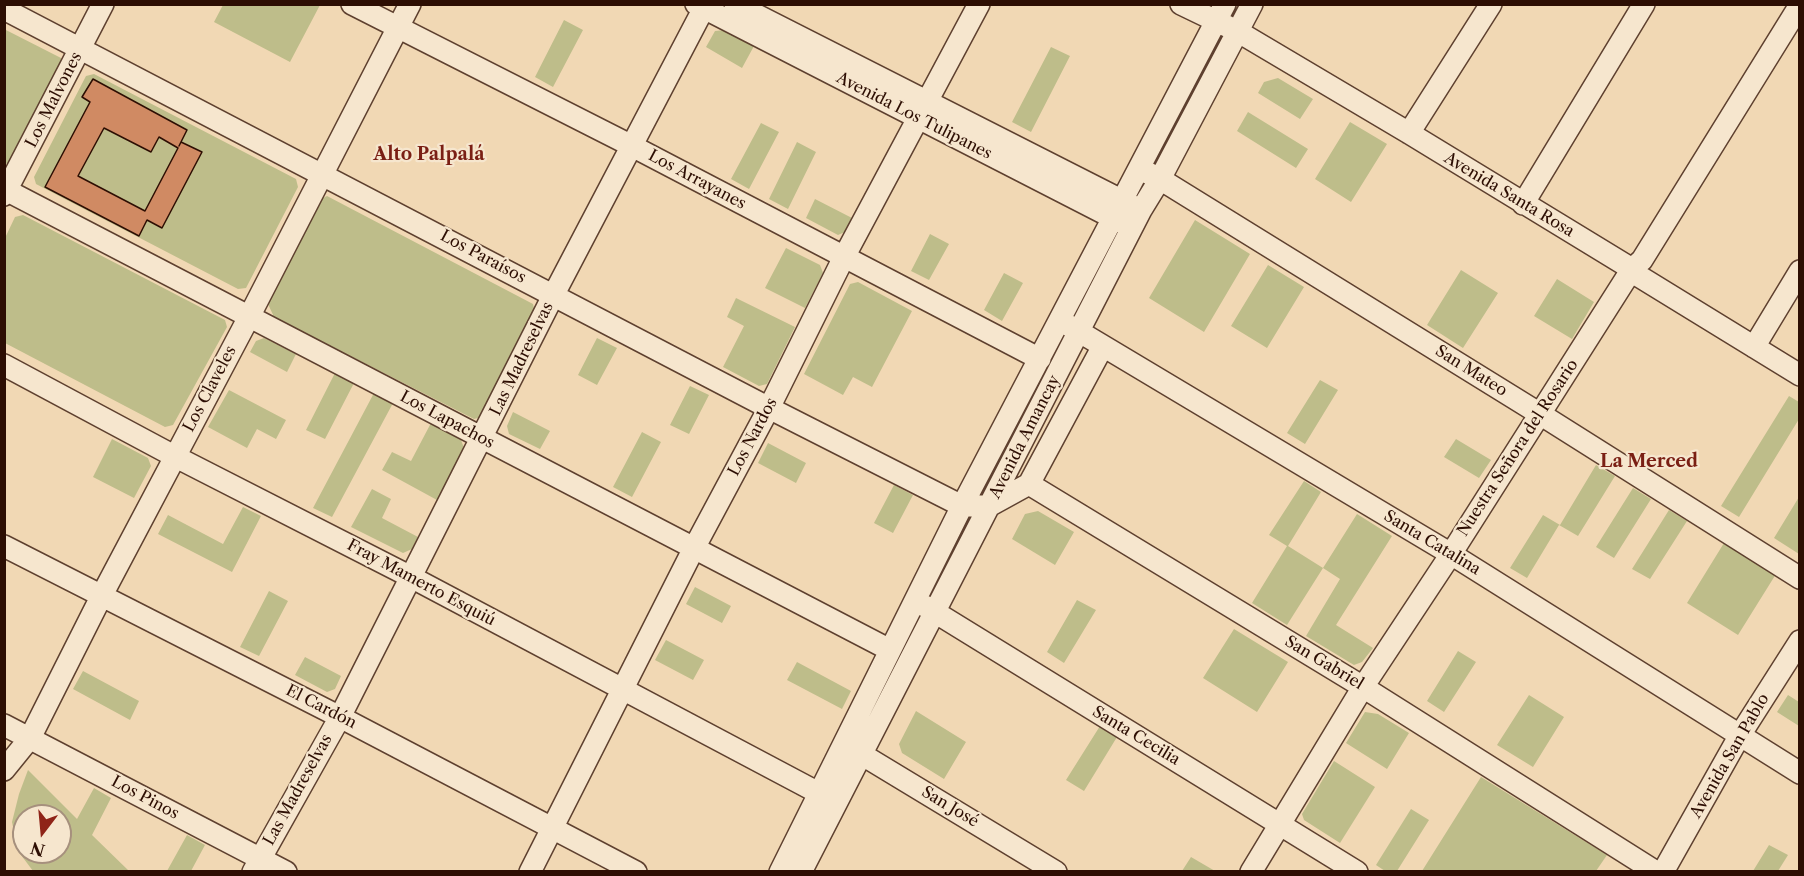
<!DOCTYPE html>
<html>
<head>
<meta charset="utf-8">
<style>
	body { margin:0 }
	#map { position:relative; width:1804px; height:876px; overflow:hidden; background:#f1d8b4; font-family:"Libre Caslon Text",serif }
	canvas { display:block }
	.frame { position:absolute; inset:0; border:6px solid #2d0e03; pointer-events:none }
	.north { position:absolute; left:12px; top:804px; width:60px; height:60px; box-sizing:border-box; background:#f6e6ce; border:2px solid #a6907d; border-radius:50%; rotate:196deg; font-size:16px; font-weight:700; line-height:24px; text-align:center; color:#2d0e03 }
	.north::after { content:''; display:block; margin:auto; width:21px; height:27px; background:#8f2418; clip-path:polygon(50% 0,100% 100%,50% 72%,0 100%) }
</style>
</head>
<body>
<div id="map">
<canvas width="1804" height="876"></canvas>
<div class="frame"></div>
<div class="north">N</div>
</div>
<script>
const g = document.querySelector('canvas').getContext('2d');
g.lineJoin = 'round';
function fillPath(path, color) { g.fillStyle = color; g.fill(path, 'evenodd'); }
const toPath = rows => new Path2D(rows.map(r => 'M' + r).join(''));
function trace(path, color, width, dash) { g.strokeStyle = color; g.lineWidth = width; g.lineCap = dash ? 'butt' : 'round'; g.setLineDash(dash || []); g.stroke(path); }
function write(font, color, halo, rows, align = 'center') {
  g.font = font + ' "Libre Caslon Text",serif'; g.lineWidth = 4.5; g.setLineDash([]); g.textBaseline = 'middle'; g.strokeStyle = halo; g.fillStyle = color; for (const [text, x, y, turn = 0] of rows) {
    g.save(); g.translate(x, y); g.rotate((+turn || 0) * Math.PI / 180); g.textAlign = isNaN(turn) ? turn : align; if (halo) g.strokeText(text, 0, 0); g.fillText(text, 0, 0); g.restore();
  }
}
fillPath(toPath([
	[223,5,223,4,320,5,290,62,214,22],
	[564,20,583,30,553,87,535,77],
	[4,29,61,58,62,65,9,163,5,164],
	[725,30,754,46,742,68,706,47,715,31],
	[1051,47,1070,56,1031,132,1012,122],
	[94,74,296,179,298,187,246,288,238,289,36,184,34,177,86,76],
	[1278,78,1313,99,1300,119,1258,93,1264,82],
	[1248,112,1308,149,1296,168,1237,131],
	[1350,122,1387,144,1351,202,1315,179],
	[761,123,779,132,749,189,731,179],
	[797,142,816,152,788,209,769,199],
	[327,196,533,304,535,312,482,417,474,419,274,317,268,304,323,198],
	[815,199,852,218,845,232,838,235,806,218],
	[23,215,225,320,227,327,173,425,165,427,5,343,5,238,15,217],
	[1195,220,1250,254,1204,332,1149,298],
	[930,234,949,244,929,280,911,271],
	[786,248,820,265,823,273,805,308,765,288],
	[1268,265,1304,287,1267,348,1231,326],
	[1461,270,1498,293,1463,348,1427,325],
	[1004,273,1023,283,1002,321,984,310],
	[1557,279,1594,302,1572,339,1534,316],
	[858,282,912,311,872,387,853,377,843,395,804,374,850,284],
	[736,298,795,327,767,384,759,386,723,367,744,326,727,317],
	[264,338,296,354,287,372,250,352,256,341],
	[597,338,617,348,597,385,578,375],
	[335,373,354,383,325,439,306,430],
	[1320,380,1338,390,1305,444,1287,433],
	[690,386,709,395,689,434,670,425],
	[229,390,286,420,276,439,257,429,247,448,208,427],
	[374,393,393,403,332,517,313,508],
	[1789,396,1799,402,1799,419,1739,517,1721,506],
	[513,412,550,431,540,449,509,434,507,426],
	[431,423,461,440,464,448,437,500,382,470,392,452,411,461],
	[642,432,661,442,632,497,613,487],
	[112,439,148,458,151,466,134,498,93,477],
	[1456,439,1491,460,1479,478,1444,457],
	[768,443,806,463,796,483,758,463],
	[1596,465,1615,476,1578,536,1559,525,1527,578,1510,568,1543,515,1560,525],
	[1304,481,1321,492,1288,546,1323,568,1357,514,1392,536,1336,625,1373,648,1362,662,1354,665,1306,636,1340,579,1323,568,1287,625,1252,603,1287,546,1269,535],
	[894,485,913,495,893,533,874,523],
	[1633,488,1651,499,1614,558,1596,547],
	[372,489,391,499,382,518,418,537,412,549,403,553,351,527],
	[1799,497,1799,554,1774,538],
	[243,507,261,516,232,572,158,534,168,515,223,544],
	[1669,510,1687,521,1650,579,1632,569],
	[1038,511,1074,532,1055,565,1012,539,1025,514],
	[1724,543,1776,574,1738,635,1687,603],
	[695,587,731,606,722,623,686,604],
	[269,591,288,601,259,656,240,647],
	[1077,600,1096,610,1064,663,1047,652],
	[1234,629,1288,662,1257,712,1203,678],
	[666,640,704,660,693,680,655,660],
	[1458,651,1476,662,1444,712,1427,701],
	[305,657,341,676,335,689,327,692,295,675],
	[797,662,851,691,842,709,787,680],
	[83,671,139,701,130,720,73,689],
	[1529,695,1564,717,1533,767,1497,745],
	[1788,695,1799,702,1799,726,1777,712],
	[916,711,966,742,944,779,902,753,899,744],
	[1365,712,1378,714,1409,733,1387,769,1346,743],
	[1100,726,1117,737,1084,791,1066,780],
	[1334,761,1375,787,1340,843,1304,820,1302,814],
	[28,770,77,819,94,788,111,798,92,835,129,871,33,871,18,851,12,822,19,794],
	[24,816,60,816,60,852,24,852],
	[1481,777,1607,855,1596,871,1422,871],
	[1411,809,1429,820,1397,871,1385,871,1376,865],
	[187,835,205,845,191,871,167,871],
	[1769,845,1788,855,1778,871,1753,871],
	[1191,857,1215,871,1182,871]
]), '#bebd8a');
const building = toPath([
	[93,79,187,130,179,146,181,142,202,152,162,228,147,220,139,236,45,187,90,102,82,97,93,79],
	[104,128,151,152,159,137,178,148,145,211,78,176,104,128]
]);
fillPath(building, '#d08a63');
trace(building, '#2d0e03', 1.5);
const minor = toPath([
	[352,4,632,146,1040,359],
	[696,4,1125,224],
	[735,4,1135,207],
	[1181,4,1237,31,1409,133,1632,269,1637,275,1800,375],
	[4,9,769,408,962,506,989,506,1029,484,1363,687,1656,872],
	[1409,133,1491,4],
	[1148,173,1160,179,1540,414,1800,578],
	[4,189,890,650],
	[4,195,103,4],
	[1523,204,1644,4],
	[1068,325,1451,554,1800,773],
	[1754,347,1800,271],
	[4,365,174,456,411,577,830,799],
	[1029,484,1103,346],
	[4,546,340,717,636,872],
	[925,606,1357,872],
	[4,725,286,872],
	[848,748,861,754,1056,872],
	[4,770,30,738,102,595,249,317,410,4],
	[253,872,340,717,554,294,706,4],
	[530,872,693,550,769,408,844,257,979,4],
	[780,872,962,506,1225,4],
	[801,872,1141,210,1160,179,1252,4],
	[1251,872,1363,687,1451,554,1632,269,1642,260,1800,5],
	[1663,872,1740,735,1800,641]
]);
trace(minor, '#5e402f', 24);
trace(minor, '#f6e6ce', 21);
write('16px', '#2d0e03', '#f6e6ce', [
	["Los Malvones",54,100,-63],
	["Avenida Los Tulipanes",914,116,27],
	["Los Arrayanes",697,180,28],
	["Avenida Santa Rosa",1509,195,31],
	["Los Paraísos",483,257,28],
	["Las Madreselvas",522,359,-64],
	["San Mateo",1471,371,32],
	["Los Claveles",210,389,-62],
	["Los Lapachos",447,420,28],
	["Los Nardos",753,437,-62],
	["Avenida Amancay",1025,437,-63],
	["Nuestra Señora del Rosario",1518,448,-57],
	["Santa Catalina",1432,543,31],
	["Fray Mamerto Esquiú",421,583,28],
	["San Gabriel",1324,663,31],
	["El Cardón",321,707,27],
	["Santa Cecilia",1136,736,31],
	["Avenida San Pablo",1730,756,-60],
	["Las Madreselvas",298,790,-61],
	["Los Pinos",145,798,28],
	["San José",950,807,31]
]);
write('bold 18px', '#7a1f14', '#f6e6ce', [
	["Alto Palpalá",429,155],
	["La Merced",1649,462]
]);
</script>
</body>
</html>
